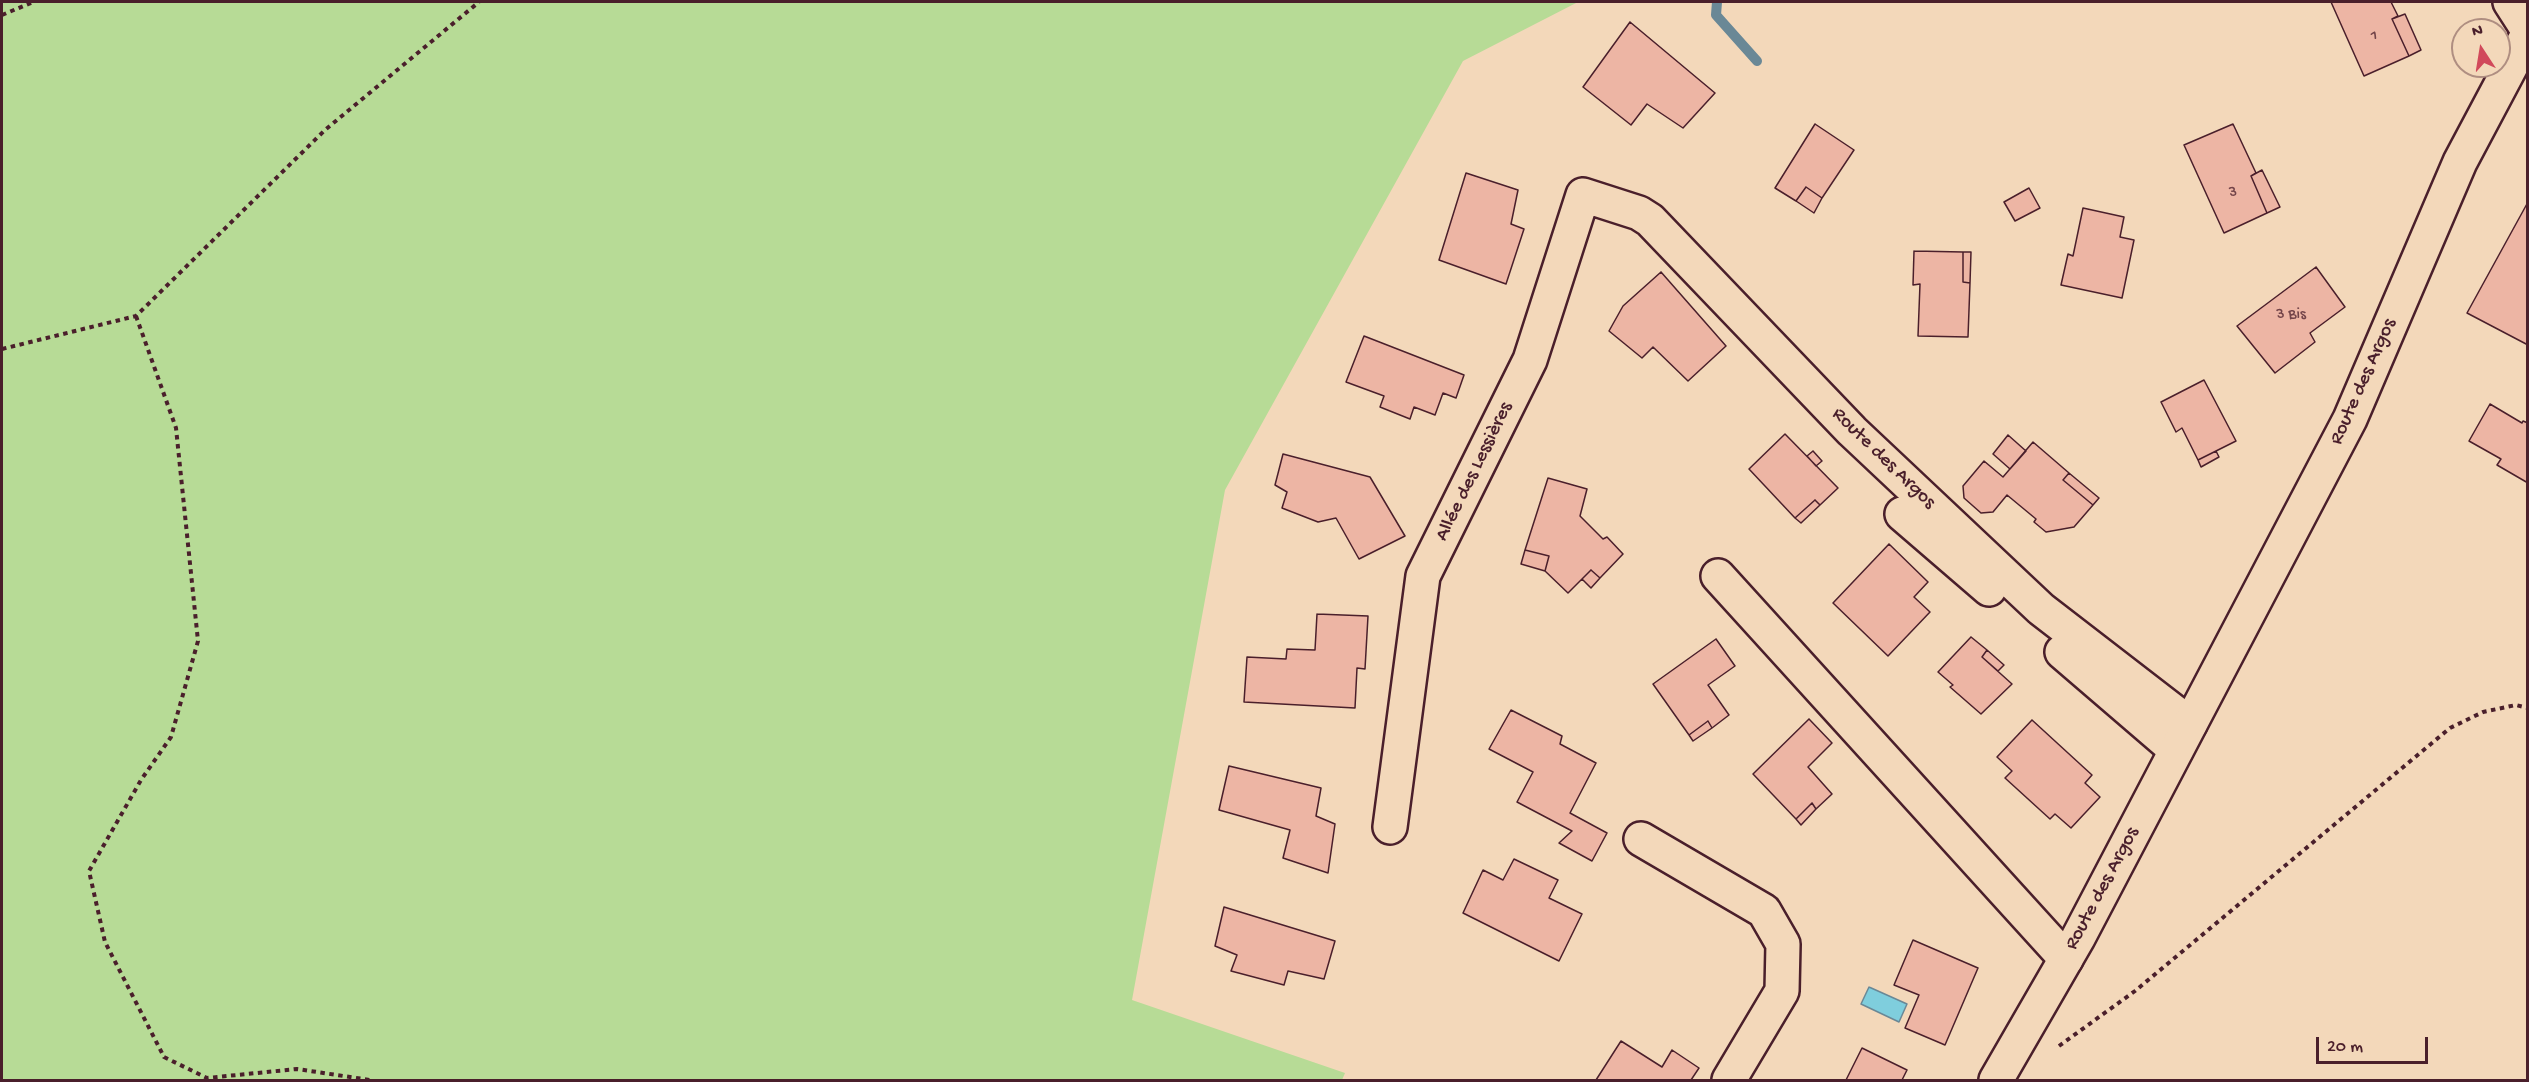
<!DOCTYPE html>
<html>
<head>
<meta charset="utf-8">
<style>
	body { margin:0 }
	#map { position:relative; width:2529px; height:1082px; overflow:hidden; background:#f3d8ba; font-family:"Gochi Hand",sans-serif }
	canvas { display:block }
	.frame { position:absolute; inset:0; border:3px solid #4a1f2b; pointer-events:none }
	.north { position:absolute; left:2451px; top:18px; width:60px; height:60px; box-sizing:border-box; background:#f3d8ba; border:2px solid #af8e81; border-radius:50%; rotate:348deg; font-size:16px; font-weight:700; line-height:24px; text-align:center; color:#4a1f2b }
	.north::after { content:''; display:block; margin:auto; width:21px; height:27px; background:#d1495b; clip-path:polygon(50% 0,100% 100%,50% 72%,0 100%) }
	.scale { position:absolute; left:2316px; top:1037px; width:112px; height:27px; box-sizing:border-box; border:3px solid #4a1f2b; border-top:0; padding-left:8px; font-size:18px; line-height:21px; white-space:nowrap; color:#4a1f2b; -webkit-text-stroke:4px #f3d8ba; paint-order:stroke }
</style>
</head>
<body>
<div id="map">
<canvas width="2529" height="1082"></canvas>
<div class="frame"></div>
<div class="north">N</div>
<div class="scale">20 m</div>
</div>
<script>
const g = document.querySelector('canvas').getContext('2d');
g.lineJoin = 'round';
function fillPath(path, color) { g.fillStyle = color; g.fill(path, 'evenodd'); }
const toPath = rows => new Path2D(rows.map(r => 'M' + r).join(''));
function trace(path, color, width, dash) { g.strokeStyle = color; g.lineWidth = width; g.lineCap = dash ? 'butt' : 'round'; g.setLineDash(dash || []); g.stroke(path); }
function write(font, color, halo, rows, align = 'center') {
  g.font = font + ' "Gochi Hand",sans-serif'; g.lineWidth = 5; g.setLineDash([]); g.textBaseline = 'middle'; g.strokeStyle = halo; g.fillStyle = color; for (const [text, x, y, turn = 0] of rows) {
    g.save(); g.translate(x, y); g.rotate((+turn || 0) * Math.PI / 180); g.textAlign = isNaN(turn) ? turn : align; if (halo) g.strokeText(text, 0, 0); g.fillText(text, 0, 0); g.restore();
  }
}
fillPath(toPath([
	[2,2,1578,2,1463,61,1225,490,1132,1000,1345,1073,1342,1080,2,1080]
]), '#b7db96');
const water = toPath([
	[1869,987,1907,1004,1899,1022,1861,1004,1869,987]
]);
fillPath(water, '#7fcedd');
trace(water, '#6a8896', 1.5);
trace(toPath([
	[1717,2,1716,15,1757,61]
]), '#6a8896', 10);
const building = toPath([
	[2331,2,2391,2,2398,16,2392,19,2409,56,2364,76,2331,2],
	[2405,14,2421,50,2409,56,2392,19,2405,14],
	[1630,22,1715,93,1683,128,1647,104,1631,125,1583,87,1630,22],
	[1815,124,1854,150,1822,198,1806,187,1796,201,1775,188,1815,124],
	[2233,124,2256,173,2251,176,2267,213,2224,233,2184,145,2233,124],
	[2262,170,2280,207,2267,213,2251,176,2262,170],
	[1466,173,1518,190,1511,224,1524,229,1506,284,1439,260,1466,173],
	[1806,187,1822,198,1814,213,1796,201,1806,187],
	[2029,188,2040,208,2015,221,2004,202,2029,188],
	[2528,202,2528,345,2467,313,2528,202],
	[2083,208,2124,217,2120,237,2134,240,2122,298,2061,285,2068,254,2073,256,2083,208],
	[1914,251,1963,252,1963,282,1970,283,1968,337,1918,336,1920,284,1913,285,1914,251],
	[1963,252,1971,252,1970,283,1963,282,1963,252],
	[2316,267,2345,307,2310,333,2315,342,2275,373,2237,326,2316,267],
	[1661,272,1726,346,1688,381,1653,347,1642,358,1609,331,1623,306,1661,272],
	[1364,336,1464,375,1456,398,1443,393,1435,415,1414,407,1410,419,1380,407,1384,396,1346,382,1364,336],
	[2204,380,2236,441,2198,460,2182,428,2176,432,2161,402,2204,380],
	[2490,404,2522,423,2523,421,2528,423,2528,483,2497,465,2501,459,2469,441,2490,404],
	[1785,434,1838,488,1820,505,1815,500,1795,518,1749,469,1785,434],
	[2008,435,2026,451,2010,469,1993,454,2008,435],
	[2033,442,2069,473,2063,480,2093,505,2074,527,2046,532,2034,522,2036,519,2007,495,1993,512,1981,513,1964,498,1963,486,1984,461,2003,477,2033,442],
	[1813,451,1822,461,1816,466,1807,456,1813,451],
	[2216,451,2219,457,2201,467,2198,460,2216,451],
	[1283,454,1370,477,1405,536,1359,559,1336,518,1318,522,1282,508,1287,492,1275,485,1283,454],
	[2069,473,2099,498,2093,505,2063,480,2069,473],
	[1548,478,1587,489,1580,516,1603,539,1607,537,1623,554,1600,578,1591,570,1568,593,1545,571,1549,556,1525,550,1548,478],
	[1815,500,1820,505,1801,523,1795,518,1815,500],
	[1889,544,1928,582,1914,597,1930,612,1888,656,1833,603,1889,544],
	[1525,550,1549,556,1545,571,1521,564,1525,550],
	[1591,570,1600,578,1591,588,1582,579,1591,570],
	[1317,614,1368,616,1365,669,1357,668,1355,708,1244,702,1247,657,1286,659,1287,649,1315,650,1317,614],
	[1971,637,1987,650,1982,657,2012,684,1981,714,1950,687,1953,685,1938,672,1971,637],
	[1716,639,1735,666,1708,685,1729,715,1712,728,1708,721,1689,735,1653,684,1716,639],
	[1987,650,2004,665,1998,671,1982,657,1987,650],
	[1511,710,1562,736,1560,744,1596,763,1570,813,1607,833,1592,861,1559,843,1572,831,1517,802,1533,772,1489,749,1511,710],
	[1809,719,1832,743,1808,767,1832,794,1816,809,1812,803,1796,819,1753,774,1809,719],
	[2032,720,2092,775,2085,783,2100,797,2071,828,2055,814,2050,819,2005,778,2012,771,1997,757,2032,720],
	[1708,721,1712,728,1693,741,1689,735,1708,721],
	[1229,766,1321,788,1316,816,1335,824,1328,873,1283,858,1290,830,1219,810,1229,766],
	[1812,803,1816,809,1801,825,1796,819,1812,803],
	[1514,859,1558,880,1549,898,1582,914,1559,961,1463,913,1483,870,1503,880,1514,859],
	[1224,907,1335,941,1324,979,1288,971,1284,985,1231,971,1237,955,1215,946,1224,907],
	[1913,940,1978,968,1945,1045,1905,1028,1919,995,1894,985,1913,940],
	[1621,1041,1662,1067,1672,1050,1699,1068,1691,1080,1596,1080,1621,1041],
	[1862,1048,1907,1070,1902,1080,1846,1080,1862,1048]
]);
fillPath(building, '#edb5a4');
trace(building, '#4a1f2b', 1.5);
const street = toPath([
	[2510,2,2528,30],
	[1902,514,1989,589],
	[1718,576,2066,959],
	[2062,652,2176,750],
	[1390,827,1423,576,1530,360,1583,195,1639,213,1650,220,1852,431,2041,609,2190,724],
	[1641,839,1764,911,1783,944,1782,991,1729,1080]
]);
const secondary = toPath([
	[1996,1080,2078,938,2350,419,2460,162,2528,34]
]);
trace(street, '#4a1f2b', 38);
trace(secondary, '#4a1f2b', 38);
trace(toPath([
	[2,15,33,2],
	[136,316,176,428,198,641,171,737,141,780,89,871,105,942,164,1057,207,1078,297,1069,370,1080],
	[2,349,136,316,325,130,479,2],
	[2059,1046,2135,991,2450,728,2483,712,2516,705,2528,708]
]), '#4a1f2b', 4, [4.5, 4.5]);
trace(street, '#f3d8ba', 33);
trace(secondary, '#f3d8ba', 33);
write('16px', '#734449', null, [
	["1",2374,37],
	["3",2233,194],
	["3 Bis",2291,316]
]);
write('20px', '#4a1f2b', '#f3d8ba', [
	["Route des Argos",2364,382,-66],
	["Route des Argos",1883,459,44],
	["Allée des Lessières",1475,472,-64],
	["Route des Argos",2103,889,-62]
]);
</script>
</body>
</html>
